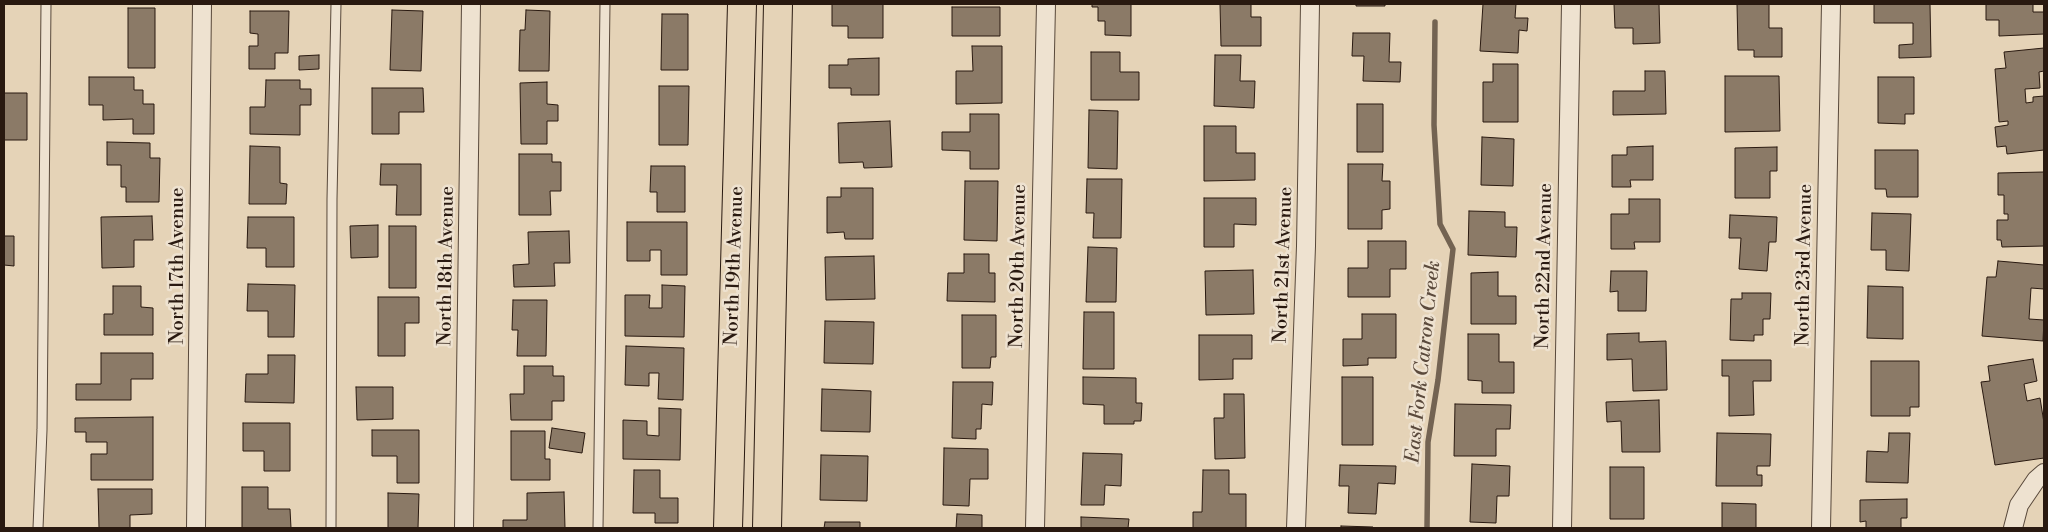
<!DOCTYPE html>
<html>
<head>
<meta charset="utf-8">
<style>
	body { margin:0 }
	#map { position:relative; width:2048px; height:532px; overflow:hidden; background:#e5d3b7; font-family:"Libre Bodoni",serif }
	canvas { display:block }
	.frame { position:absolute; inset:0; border:5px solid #291910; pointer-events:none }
</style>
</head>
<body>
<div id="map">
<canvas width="2048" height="532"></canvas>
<div class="frame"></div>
</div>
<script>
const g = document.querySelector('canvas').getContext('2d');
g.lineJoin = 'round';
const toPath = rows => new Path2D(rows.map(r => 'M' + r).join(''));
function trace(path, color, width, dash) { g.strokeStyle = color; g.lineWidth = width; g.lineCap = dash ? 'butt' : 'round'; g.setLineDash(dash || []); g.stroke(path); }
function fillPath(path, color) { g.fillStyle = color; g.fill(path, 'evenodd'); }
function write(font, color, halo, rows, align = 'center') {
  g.font = font + ' "Libre Bodoni",serif'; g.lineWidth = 5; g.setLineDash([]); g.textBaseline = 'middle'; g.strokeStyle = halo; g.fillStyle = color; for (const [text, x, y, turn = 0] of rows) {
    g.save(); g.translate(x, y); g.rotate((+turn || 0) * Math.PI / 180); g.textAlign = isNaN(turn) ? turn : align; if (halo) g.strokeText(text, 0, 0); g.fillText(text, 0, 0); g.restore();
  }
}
trace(toPath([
	[1427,528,1428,442,1438,380,1453,249,1440,224,1434,125,1435,22]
]), '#736352', 5.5);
const building = toPath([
	[832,4,883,4,883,38,848,38,848,26,832,26,832,4],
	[1092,4,1131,4,1131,36,1105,35,1105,21,1098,21,1098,7,1092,7,1092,4],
	[1220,4,1251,4,1251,17,1261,17,1261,46,1221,46,1220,4],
	[1356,4,1385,4,1385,6,1356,6,1356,4],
	[1483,4,1516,4,1515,18,1528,18,1527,31,1519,30,1518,53,1480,51,1483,4],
	[1614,4,1659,4,1660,43,1633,44,1633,28,1615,28,1614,4],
	[1737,4,1769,4,1769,28,1782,28,1782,57,1754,57,1754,50,1738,50,1737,4],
	[1874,4,1930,4,1931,57,1899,58,1899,45,1913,44,1913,23,1874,23,1874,4],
	[1986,4,2033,4,2033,12,2044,12,2044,34,1999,36,1999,20,1986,20,1986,4],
	[952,7,1000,7,1000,36,952,36,952,7],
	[128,8,155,8,155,68,128,68,128,8],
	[392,10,423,11,421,71,390,70,392,10],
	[526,10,550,11,549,71,519,71,520,30,525,30,526,10],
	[250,11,289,11,288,53,275,53,275,69,249,69,249,46,258,46,258,34,250,33,250,11],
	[662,14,688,14,688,70,661,70,662,14],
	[1353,33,1390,33,1389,62,1401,62,1400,82,1363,81,1364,56,1352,56,1353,33],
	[972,46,1002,46,1002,103,956,104,956,71,973,71,972,46],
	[2044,48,2044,71,2039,72,2040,88,2025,89,2026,103,2033,102,2033,97,2044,96,2044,150,2007,154,2006,146,1997,147,1995,127,2008,125,2008,121,1999,122,1995,69,2006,68,2004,52,2044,48],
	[1091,52,1120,52,1120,72,1139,72,1139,100,1091,100,1091,52],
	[319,55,319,69,299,70,299,56,319,55],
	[1215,55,1241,55,1240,81,1255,81,1254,108,1214,106,1215,55],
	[879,58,879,95,851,95,851,88,829,88,829,65,848,65,848,59,879,58],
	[1493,64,1518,64,1518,122,1483,122,1483,82,1493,82,1493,64],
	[1645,71,1665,71,1666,114,1613,115,1613,91,1645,91,1645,71],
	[1725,76,1779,76,1780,131,1725,132,1725,76],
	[89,77,134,77,134,90,143,90,143,104,154,104,154,134,133,134,133,119,103,120,103,105,89,105,89,77],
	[1878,77,1914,77,1914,114,1905,114,1905,124,1878,123,1878,77],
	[266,80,300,80,300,89,311,89,311,105,300,105,300,135,250,134,250,107,265,107,266,80],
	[547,82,547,104,558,105,558,121,547,121,547,144,521,144,520,83,547,82],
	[659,86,689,86,688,145,659,145,659,86],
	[372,88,423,88,424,112,399,112,399,134,372,134,372,88],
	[4,93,27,93,27,140,4,140,4,93],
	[1357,104,1383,104,1383,152,1357,152,1357,104],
	[1089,110,1118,111,1117,169,1088,168,1089,110],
	[970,114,999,114,999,169,970,169,970,151,942,150,942,132,970,132,970,114],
	[890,121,892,167,864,168,863,162,839,163,838,123,890,121],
	[1204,126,1236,126,1236,153,1255,153,1255,180,1204,181,1204,126],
	[1482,137,1514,139,1513,186,1481,185,1482,137],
	[107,142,150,143,150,158,160,158,159,202,126,202,126,187,121,187,121,165,107,165,107,142],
	[250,146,280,147,280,183,287,184,286,204,249,204,250,146],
	[1653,146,1653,180,1630,180,1631,187,1612,187,1612,155,1627,155,1627,147,1653,146],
	[1777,147,1777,171,1770,171,1770,198,1735,198,1735,148,1777,147],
	[1875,150,1918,150,1918,197,1887,197,1886,189,1875,189,1875,150],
	[519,154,552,154,552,162,561,162,561,191,550,191,551,215,519,215,519,154],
	[381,164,421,164,421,215,396,215,397,185,380,185,381,164],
	[1348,164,1383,164,1382,181,1390,181,1390,209,1382,210,1382,229,1348,229,1348,164],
	[651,166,685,166,685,212,657,212,657,192,650,192,651,166],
	[2044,172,2044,246,2002,247,2001,240,1997,240,1997,220,2008,220,2008,214,2004,214,2004,195,1998,195,1998,173,2044,172],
	[1087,179,1122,179,1121,238,1093,238,1094,213,1086,213,1087,179],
	[965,181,998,181,997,241,964,240,965,181],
	[841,188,873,188,873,239,845,239,844,232,827,233,827,197,841,197,841,188],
	[1204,198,1256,198,1256,225,1234,224,1234,247,1204,247,1204,198],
	[1629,199,1660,199,1660,242,1634,242,1635,249,1611,249,1611,214,1629,214,1629,199],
	[1469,211,1505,212,1505,227,1517,227,1516,257,1468,255,1469,211],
	[1872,213,1911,214,1909,271,1886,270,1886,250,1871,250,1872,213],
	[1730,215,1777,217,1776,242,1769,242,1767,271,1739,269,1741,238,1729,238,1730,215],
	[152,216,153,240,134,240,134,267,102,268,101,217,152,216],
	[248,217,294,217,294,267,266,267,266,248,247,248,248,217],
	[627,222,687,222,687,275,661,275,661,250,650,250,650,261,627,261,627,222],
	[378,225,378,257,351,258,350,226,378,225],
	[389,226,416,226,416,288,389,288,389,226],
	[569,231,570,263,554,263,555,286,514,287,513,265,529,264,528,232,569,231],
	[4,236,14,236,14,266,4,265,4,236],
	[1368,241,1406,241,1406,269,1390,269,1390,297,1348,297,1348,268,1368,268,1368,241],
	[1088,247,1117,248,1116,302,1086,302,1088,247],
	[964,254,989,254,989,273,995,273,995,302,947,301,948,273,964,273,964,254],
	[874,256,875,299,826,300,825,257,874,256],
	[1998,261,2044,265,2044,289,2031,288,2029,319,2044,320,2043,341,1982,336,1987,277,1996,277,1998,261],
	[1253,270,1254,314,1206,315,1205,271,1253,270],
	[1611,271,1647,271,1646,311,1618,311,1618,291,1610,292,1611,271],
	[1498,272,1498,296,1516,296,1516,324,1471,324,1471,273,1498,272],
	[248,284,295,285,294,337,268,337,268,311,247,311,248,284],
	[662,285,685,286,684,337,625,336,625,295,650,295,649,308,662,308,662,285],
	[113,286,141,286,141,307,153,308,153,335,104,335,104,314,113,314,113,286],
	[1868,286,1903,287,1903,339,1867,338,1868,286],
	[1742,293,1771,293,1770,319,1763,319,1763,335,1754,335,1754,341,1730,340,1731,299,1742,299,1742,293],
	[378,297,419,297,419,323,405,323,405,356,378,356,378,297],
	[513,300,547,300,546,356,517,356,518,330,512,330,513,300],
	[1084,312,1114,312,1114,369,1083,369,1084,312],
	[1362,314,1396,314,1396,358,1368,358,1368,365,1343,366,1343,339,1362,339,1362,314],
	[962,315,996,315,996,357,991,357,990,368,962,368,962,315],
	[825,321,874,322,873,364,824,363,825,321],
	[1639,333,1639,342,1666,341,1667,390,1633,391,1632,359,1607,360,1607,334,1639,333],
	[1468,334,1499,334,1499,362,1514,362,1514,393,1482,393,1482,381,1468,380,1468,334],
	[1199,335,1252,335,1252,359,1233,359,1233,379,1199,380,1199,335],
	[626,346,684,348,683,400,658,399,659,373,649,373,649,386,625,385,626,346],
	[101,353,153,353,153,379,131,379,131,400,76,400,76,384,101,384,101,353],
	[268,355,295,355,294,403,245,402,246,374,268,374,268,355],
	[2033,359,2037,381,2024,384,2027,401,2040,398,2044,423,2044,458,1995,465,1981,382,1990,381,1988,366,2033,359],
	[1722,360,1771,360,1771,381,1753,381,1754,415,1729,416,1729,376,1722,376,1722,360],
	[1871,361,1919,361,1919,407,1910,407,1910,416,1871,416,1871,361],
	[524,366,553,366,553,376,564,376,564,401,552,401,552,420,511,420,510,394,524,394,524,366],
	[1083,377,1136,378,1136,403,1142,403,1141,421,1134,421,1134,424,1104,424,1104,405,1083,404,1083,377],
	[1342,377,1373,377,1373,445,1342,445,1342,377],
	[953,382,993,382,992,405,982,404,981,429,976,429,976,439,952,438,953,382],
	[356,387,393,387,393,419,357,420,356,387],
	[822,389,871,391,870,432,821,431,822,389],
	[1224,394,1244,394,1245,458,1215,459,1214,418,1224,418,1224,394],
	[1659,400,1660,452,1622,452,1621,421,1607,422,1606,402,1659,400],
	[1455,404,1511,405,1510,429,1496,429,1496,456,1454,456,1455,404],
	[659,408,681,409,680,460,623,459,623,420,647,421,647,435,659,436,659,408],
	[153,417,153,480,91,480,91,454,107,454,107,442,86,442,86,432,75,432,75,418,153,417],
	[243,423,290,423,290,471,264,471,264,451,243,451,243,423],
	[552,428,585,433,582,453,549,448,552,428],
	[372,430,419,430,419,483,397,483,397,456,372,456,372,430],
	[511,431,545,431,545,459,550,459,550,480,511,480,511,431],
	[1717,433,1771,434,1770,466,1757,466,1757,475,1762,475,1762,486,1716,486,1717,433],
	[1889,433,1910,433,1908,483,1866,482,1867,451,1888,452,1889,433],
	[944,448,988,449,988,479,970,479,969,506,943,505,944,448],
	[1083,453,1122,454,1121,486,1105,485,1104,505,1081,505,1083,453],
	[821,455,868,456,867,501,820,500,821,455],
	[1472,464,1510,466,1509,496,1497,496,1496,523,1470,522,1472,464],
	[1340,465,1396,466,1395,484,1378,483,1376,514,1348,513,1349,486,1339,486,1340,465],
	[1610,467,1644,467,1644,519,1610,519,1610,467],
	[634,470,660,470,660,498,678,498,678,523,655,523,655,513,633,513,634,470],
	[1203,470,1229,470,1229,494,1246,494,1246,528,1193,528,1193,512,1202,512,1203,470],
	[242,487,268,487,268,509,290,509,291,528,242,528,242,487],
	[98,489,152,489,152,514,130,515,130,528,99,528,98,489],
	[564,492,565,528,503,528,503,520,527,520,527,493,564,492],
	[388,493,419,494,418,528,388,528,388,493],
	[1907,499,1907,518,1901,518,1901,528,1866,528,1866,521,1860,522,1860,500,1907,499],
	[1722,503,1756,504,1756,528,1722,528,1722,503],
	[957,514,982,515,982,528,956,528,957,514],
	[1081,517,1129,519,1128,528,1081,528,1081,517],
	[825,522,860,522,860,528,824,528,825,522],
	[1341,526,1373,527,1373,528,1341,528,1341,526]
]);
fillPath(building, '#8b7a67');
trace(building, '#291910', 1);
const lane = toPath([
	[38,528,42,430,46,4],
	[331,528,332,199,336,4],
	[598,528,605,4]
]);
const street = toPath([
	[196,528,202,4],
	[464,528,471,4],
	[1035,528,1046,4],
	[1296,528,1306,246,1310,4],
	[1562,528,1571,4],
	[1821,528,1831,4],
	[2013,528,2019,505,2036,480,2044,473]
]);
const primary = toPath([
	[728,528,742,4],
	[767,528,778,4]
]);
trace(lane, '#58483a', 11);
trace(street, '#58483a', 20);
trace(primary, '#291910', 30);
trace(lane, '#eee2d0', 9);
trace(street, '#eee2d0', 18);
trace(primary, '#e5d3b7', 28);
write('19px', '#291910', '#eee2d0', [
	["North 21st Avenue",1284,265,-88],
	["North 23rd Avenue",1805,265,-89],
	["North 17th Avenue",178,266,-90],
	["North 18th Avenue",447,266,-89],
	["North 19th Avenue",735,266,-88],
	["North 20th Avenue",1019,266,-89],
	["North 22nd Avenue",1545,266,-89]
]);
write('italic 20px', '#5b4a3c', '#eee2d0', [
	["East Fork Catron Creek",1424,362,-84]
]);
</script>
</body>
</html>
